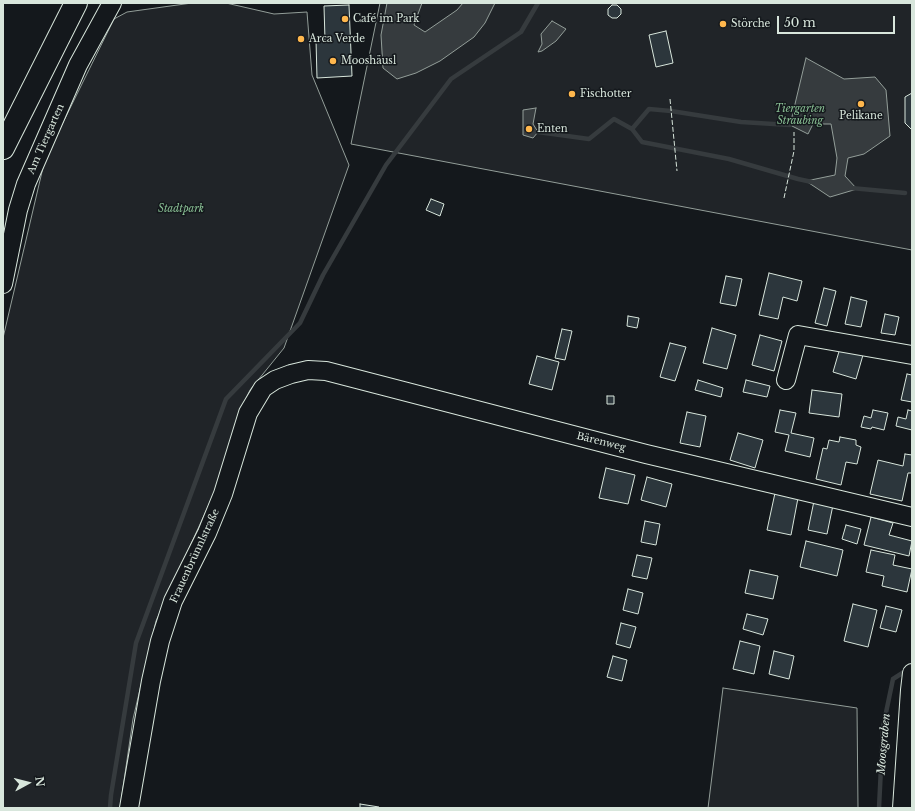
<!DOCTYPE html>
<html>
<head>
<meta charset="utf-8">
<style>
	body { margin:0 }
	#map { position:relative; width:915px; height:811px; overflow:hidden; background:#14181c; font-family:"Libre Baskerville",serif }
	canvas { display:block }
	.frame { position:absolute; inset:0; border:4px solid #d8e6dc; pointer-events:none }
	.north { position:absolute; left:8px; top:763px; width:40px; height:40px; -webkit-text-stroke:3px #14181c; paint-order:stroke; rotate:83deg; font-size:11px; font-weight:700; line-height:16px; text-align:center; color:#d8e6dc }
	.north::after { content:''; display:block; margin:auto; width:14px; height:18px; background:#d8e6dc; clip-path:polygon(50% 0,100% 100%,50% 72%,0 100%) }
	.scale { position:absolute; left:777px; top:16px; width:118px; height:18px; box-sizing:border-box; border:2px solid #d8e6dc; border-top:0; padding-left:5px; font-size:12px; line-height:14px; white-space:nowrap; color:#d8e6dc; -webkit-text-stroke:3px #14181c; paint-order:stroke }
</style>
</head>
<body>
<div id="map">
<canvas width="915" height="811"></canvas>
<div class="frame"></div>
<div class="north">N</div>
<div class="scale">50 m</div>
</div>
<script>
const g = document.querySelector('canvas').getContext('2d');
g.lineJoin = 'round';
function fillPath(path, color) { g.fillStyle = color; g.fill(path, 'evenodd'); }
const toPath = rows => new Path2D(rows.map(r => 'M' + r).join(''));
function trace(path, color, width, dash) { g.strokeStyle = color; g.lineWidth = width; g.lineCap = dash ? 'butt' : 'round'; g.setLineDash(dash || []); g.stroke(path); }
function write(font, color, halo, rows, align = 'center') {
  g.font = font + ' "Libre Baskerville",serif'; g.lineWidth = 3; g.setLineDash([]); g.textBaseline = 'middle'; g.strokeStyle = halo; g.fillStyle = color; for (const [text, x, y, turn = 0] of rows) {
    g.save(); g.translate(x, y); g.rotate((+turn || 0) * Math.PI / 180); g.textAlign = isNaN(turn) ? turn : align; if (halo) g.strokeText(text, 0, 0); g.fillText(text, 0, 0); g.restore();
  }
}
const green = toPath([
	[192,3,226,3,274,14,307,12,312,75,349,165,284,348,250,390,238,415,216,489,156,621,133,719,120,808,3,808,3,338,45,159,114,19,127,12,192,3],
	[380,3,912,3,912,250,351,144,380,3],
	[723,688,857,708,858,808,708,808,723,688]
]);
fillPath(green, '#202428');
trace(green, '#939e99', 1);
const water = toPath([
	[387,3,422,3,414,25,425,32,457,10,463,3,495,3,485,23,474,37,440,61,416,73,397,79,383,68,381,35,387,3],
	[552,21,566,29,556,41,542,51,538,52,542,44,541,34,552,21],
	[806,58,844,79,875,77,886,90,890,136,864,154,848,158,845,176,857,189,830,197,806,181,835,175,837,158,831,124,813,124,808,134,790,125,806,58],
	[536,108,533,124,538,132,533,138,523,135,523,110,536,108]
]);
fillPath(water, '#363b3e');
trace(water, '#939e99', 1);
trace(toPath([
	[632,129,649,109,671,111,741,122,790,125],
	[538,132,589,139,614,119,632,129,642,142,729,159,798,179,812,182],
	[851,188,905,193],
	[110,808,111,795,136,643,226,399,300,323,323,275,386,165,451,79,521,32,538,3],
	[879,808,883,727,893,679,907,670]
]), '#363b3e', 4.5);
const building = toPath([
	[349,5,352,76,317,78,316,40,325,40,324,6,349,5],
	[612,5,617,5,621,9,621,14,617,18,612,18,608,15,608,9,612,5],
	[666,31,673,63,656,67,649,35,666,31],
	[912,93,912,130,905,123,905,97,912,93],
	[431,199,444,204,440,216,426,210,431,199],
	[769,273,802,281,797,301,783,297,778,319,759,315,769,273],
	[726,276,742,279,736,306,720,303,726,276],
	[824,288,836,291,827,326,815,323,824,288],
	[851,297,867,301,861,327,845,324,851,297],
	[885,314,899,317,895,335,881,333,885,314],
	[628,316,639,318,637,328,627,326,628,316],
	[712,328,736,335,727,369,703,363,712,328],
	[562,329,572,331,565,360,555,358,562,329],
	[760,335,782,341,774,371,752,365,760,335],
	[670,343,686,347,675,381,660,377,670,343],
	[840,348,863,355,856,379,833,372,840,348],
	[537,356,559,362,552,390,529,384,537,356],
	[907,374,912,375,912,402,901,400,907,374],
	[698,380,723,388,721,397,695,390,698,380],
	[746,380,770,386,767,397,743,392,746,380],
	[812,390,842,394,839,417,809,413,812,390],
	[607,396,614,396,614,404,607,404,607,396],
	[780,410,796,413,791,433,814,438,810,457,785,451,789,435,775,432,780,410],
	[873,410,888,413,884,430,872,427,871,429,861,427,864,416,871,418,873,410],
	[908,410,912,411,912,430,896,426,898,417,906,419,908,410],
	[687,412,706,416,700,447,680,443,687,412],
	[738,433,763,440,755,468,730,460,738,433],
	[840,437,856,440,856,445,861,447,857,464,846,462,841,485,816,479,823,448,827,449,829,440,839,442,840,437],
	[905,454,912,455,912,473,908,473,902,501,870,494,878,460,903,466,905,454],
	[606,468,635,475,628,504,599,498,606,468],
	[647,477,672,484,666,507,641,500,647,477],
	[775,493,798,498,791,535,767,530,775,493],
	[814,501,833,505,827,534,808,530,814,501],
	[871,517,893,523,889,535,912,541,909,556,864,545,871,517],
	[645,521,660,524,656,545,641,542,645,521],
	[846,525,861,529,857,544,842,539,846,525],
	[806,541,843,550,837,576,800,567,806,541],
	[871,550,895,555,893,565,912,569,907,592,882,586,884,576,866,572,871,550],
	[637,555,652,558,647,579,632,576,637,555],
	[750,570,778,576,773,599,745,593,750,570],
	[628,589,643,593,638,614,623,610,628,589],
	[853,604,877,610,868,647,844,641,853,604],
	[886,606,902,610,896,632,880,628,886,606],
	[747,614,768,619,763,635,743,629,747,614],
	[621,623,636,627,630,648,616,644,621,623],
	[740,641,760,646,754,674,733,669,740,641],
	[774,651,794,656,789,679,769,674,774,651],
	[613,656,627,660,622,681,607,677,613,656],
	[360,804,379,807,379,808,360,808,360,804]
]);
fillPath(building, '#2c363c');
trace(building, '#d8e6dc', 1);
const minor = toPath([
	[3,284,18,210,26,184,78,65,112,3],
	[786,380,798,335,912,355],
	[129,808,151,681,160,641,173,601,207,533,223,494,248,413,263,388,275,380,291,374,308,370,326,371,646,454,912,517],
	[902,808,910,690,912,673]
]);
const major = toPath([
	[3,148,76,3]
]);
trace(minor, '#d8e6dc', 20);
trace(major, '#d8e6dc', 24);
trace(minor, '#14181c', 18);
trace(major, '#14181c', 22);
trace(toPath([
	[670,99,677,171],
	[784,198,794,151,794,132]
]), '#d8e6dc', 1, [5, 2]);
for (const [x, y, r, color] of [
	[345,19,4,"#ffb74d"],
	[723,24,4,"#ffb74d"],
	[301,39,4,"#ffb74d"],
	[333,61,4,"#ffb74d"],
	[572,94,4,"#ffb74d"],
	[861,104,4,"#ffb74d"],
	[529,129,4,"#ffb74d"]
]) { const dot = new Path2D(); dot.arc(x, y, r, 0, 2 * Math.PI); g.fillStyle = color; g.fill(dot); trace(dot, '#14181c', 1.5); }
write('10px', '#d8e6dc', '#14181c', [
	["Café im Park",353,19],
	["Störche",731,24],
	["Arca Verde",309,39],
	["Mooshäusl",341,61],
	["Fischotter",580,94],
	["Pelikane",861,116,"center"],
	["Enten",537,129]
], 'left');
write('italic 10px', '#8ac095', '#14181c', [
	["Tiergarten",800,109],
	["Straubing",800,121],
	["Stadtpark",181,209]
]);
write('10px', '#d8e6dc', '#14181c', [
	["Am Tiergarten",46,139,-66],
	["Bärenweg",601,442,14],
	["Frauenbrünnlstraße",195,556,-65]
]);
write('italic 11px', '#d8e6dc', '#14181c', [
	["Moosgraben",884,744,-85]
]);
</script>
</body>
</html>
